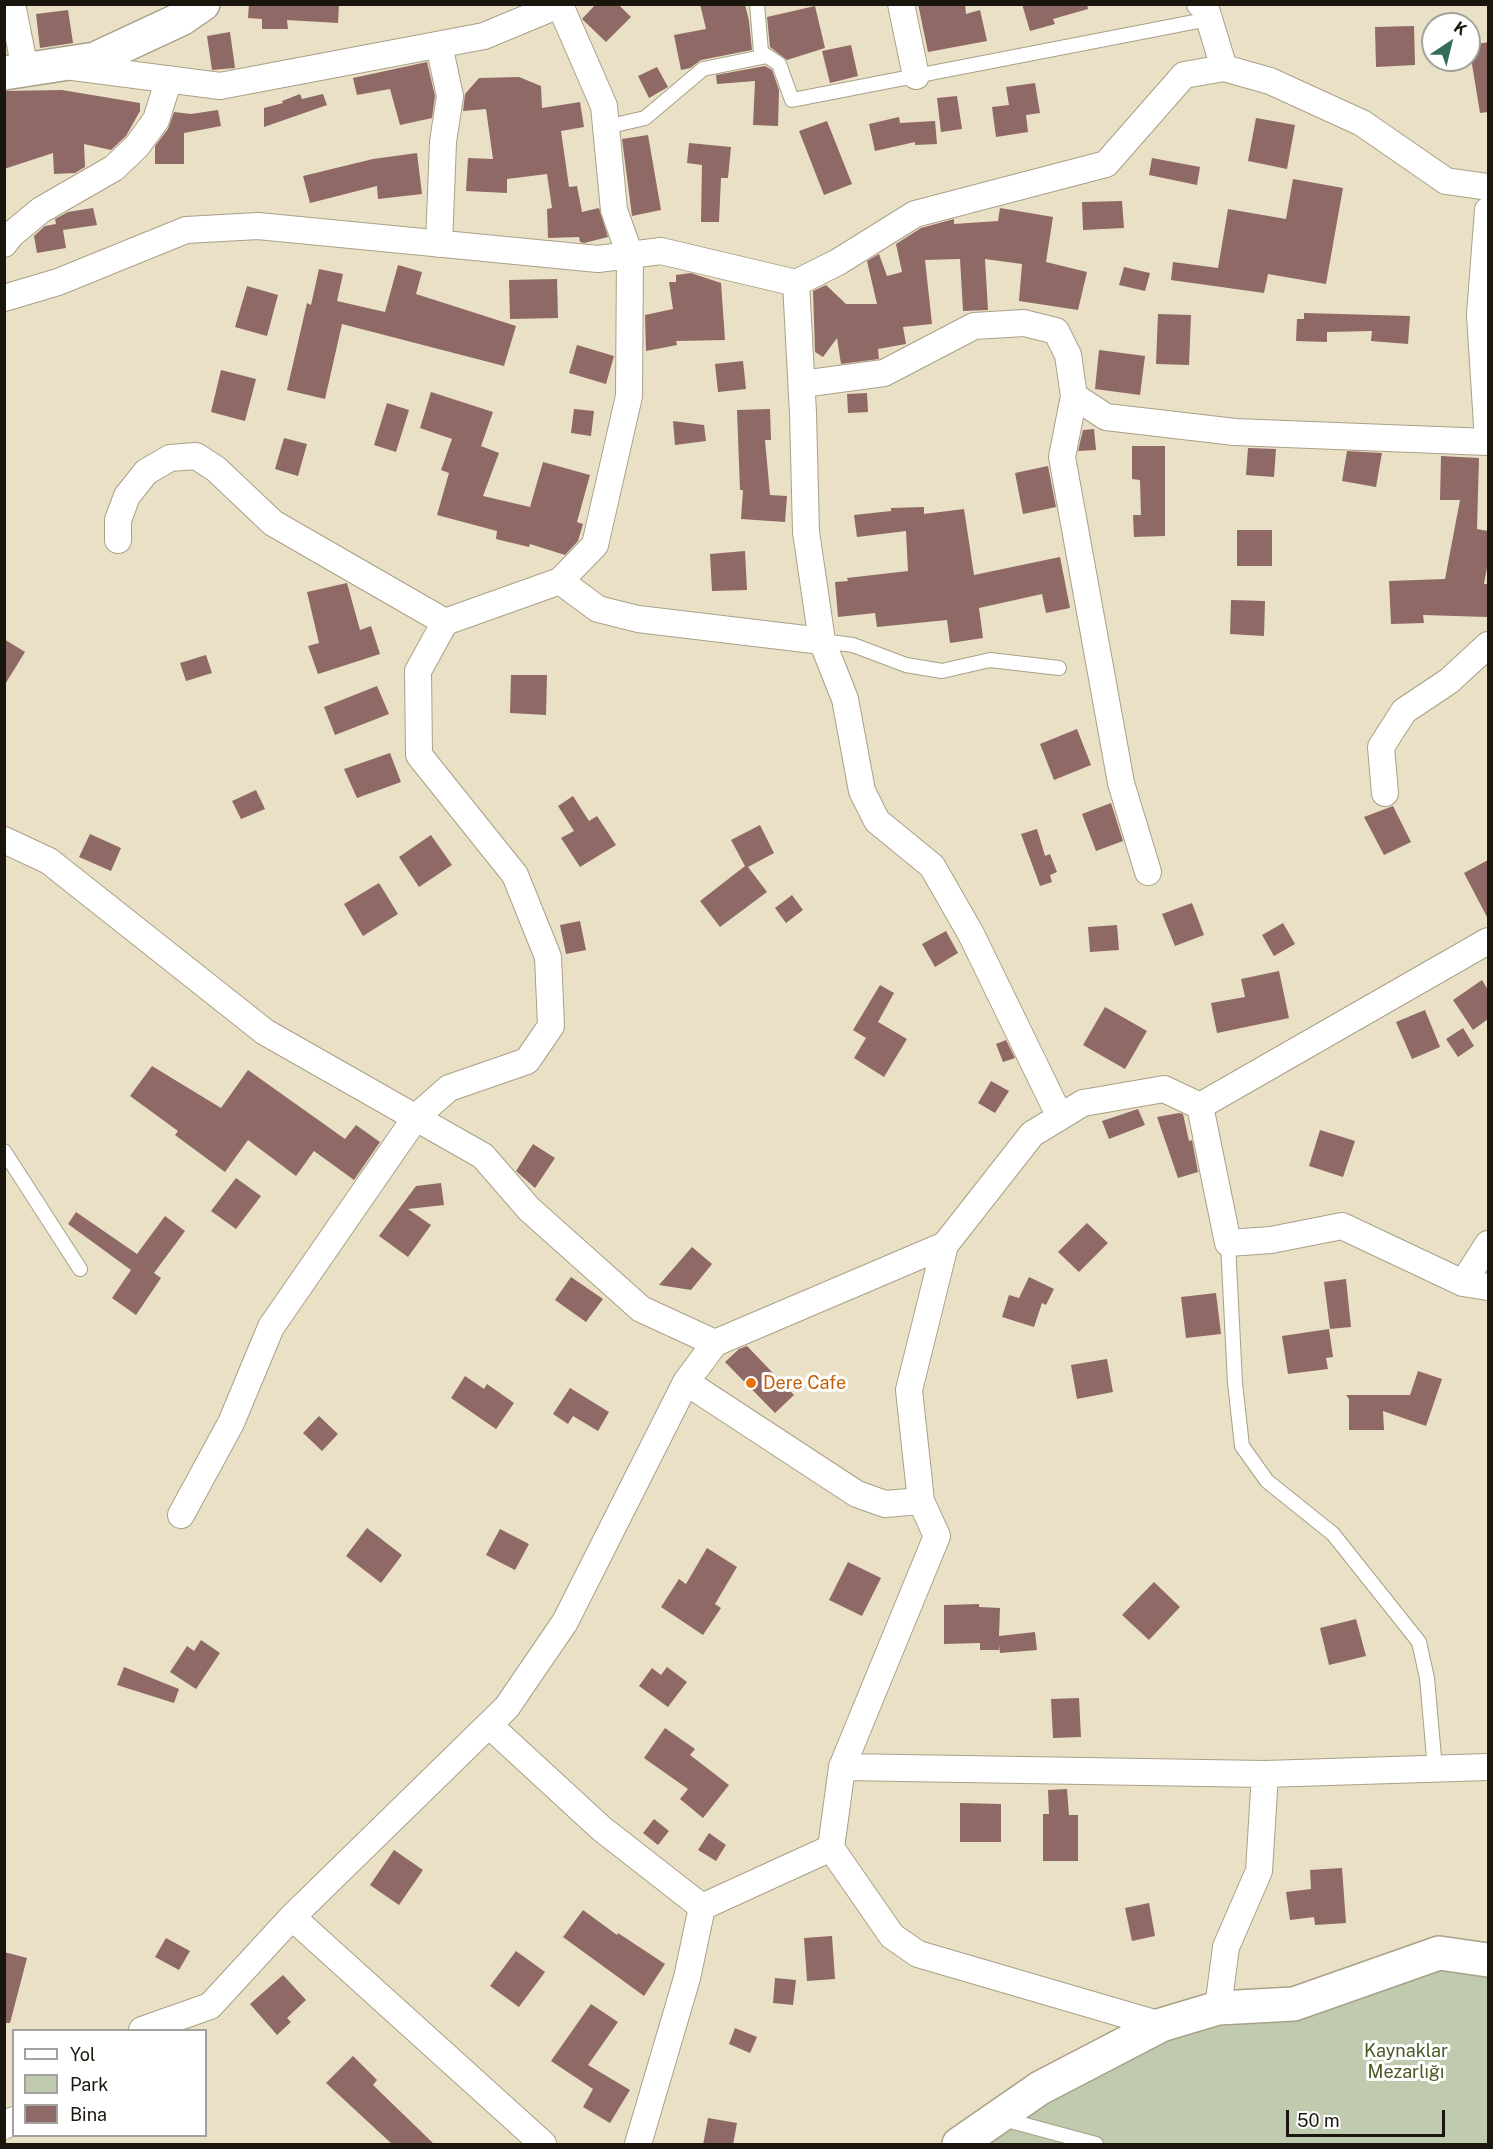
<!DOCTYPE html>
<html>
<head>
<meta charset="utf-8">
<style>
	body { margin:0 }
	#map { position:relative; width:1493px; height:2149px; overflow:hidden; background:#eae0c6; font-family:"Public Sans",sans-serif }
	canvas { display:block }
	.frame { position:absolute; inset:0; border:6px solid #1a160d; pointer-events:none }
	.legend { position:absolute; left:12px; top:2029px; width:195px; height:108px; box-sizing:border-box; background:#fff; border:2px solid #a3a29e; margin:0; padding:8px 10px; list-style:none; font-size:18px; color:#1a160d }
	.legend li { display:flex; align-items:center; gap:12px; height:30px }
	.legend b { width:30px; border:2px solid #a3a29e }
	.north { position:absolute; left:1421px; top:12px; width:60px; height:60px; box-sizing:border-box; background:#fff; border:2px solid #a3a29e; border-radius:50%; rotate:35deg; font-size:16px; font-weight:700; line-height:24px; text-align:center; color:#1a160d }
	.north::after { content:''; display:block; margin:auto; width:21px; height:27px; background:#336e58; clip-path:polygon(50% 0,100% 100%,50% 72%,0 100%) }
	.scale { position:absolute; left:1286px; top:2110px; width:159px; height:27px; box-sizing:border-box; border:3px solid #1a160d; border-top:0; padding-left:8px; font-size:18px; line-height:21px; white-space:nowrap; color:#1a160d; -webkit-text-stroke:4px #fff; paint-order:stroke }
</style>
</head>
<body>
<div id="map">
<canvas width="1493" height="2149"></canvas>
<div class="frame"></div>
<ul class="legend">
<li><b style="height:8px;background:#fff"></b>Yol</li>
<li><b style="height:16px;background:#c0caae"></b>Park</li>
<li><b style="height:16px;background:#8e6965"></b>Bina</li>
</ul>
<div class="north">K</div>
<div class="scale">50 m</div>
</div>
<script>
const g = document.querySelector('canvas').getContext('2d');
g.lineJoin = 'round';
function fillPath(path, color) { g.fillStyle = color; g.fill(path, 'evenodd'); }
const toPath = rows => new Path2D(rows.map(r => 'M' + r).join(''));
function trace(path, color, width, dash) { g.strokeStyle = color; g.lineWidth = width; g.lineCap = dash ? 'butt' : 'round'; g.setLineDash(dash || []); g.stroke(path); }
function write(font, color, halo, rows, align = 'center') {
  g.font = font + ' "Public Sans",sans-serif'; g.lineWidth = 6; g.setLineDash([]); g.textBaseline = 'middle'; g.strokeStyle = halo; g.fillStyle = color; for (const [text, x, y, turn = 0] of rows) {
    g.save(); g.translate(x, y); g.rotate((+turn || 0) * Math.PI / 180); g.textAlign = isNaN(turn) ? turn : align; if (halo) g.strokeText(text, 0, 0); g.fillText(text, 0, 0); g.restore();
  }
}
fillPath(toPath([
	[1435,1965,1488,1976,1488,2144,980,2144,1160,2033]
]), '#c0caae');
fillPath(toPath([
	[249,4,339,4,338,23,287,20,288,29,262,29,262,19,248,18],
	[596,4,618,4,631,17,606,42,582,19],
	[700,4,745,4,749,21,752,50,701,60,690,68,681,70,674,35,706,29],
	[918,4,965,4,966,14,980,10,987,41,928,52],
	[1022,4,1087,4,1088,9,1053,19,1055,24,1030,31],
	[815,6,825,48,787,60,770,47,767,17],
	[68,10,73,43,40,48,36,14],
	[1414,26,1415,65,1376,67,1375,27],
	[230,32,235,68,212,70,207,36],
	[1488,42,1488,112,1480,113,1469,46],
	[851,45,858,76,830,83,822,51],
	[427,62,435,96,432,118,400,125,390,89,357,95,353,78],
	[765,66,772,70,779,90,778,126,753,125,755,81,717,84,716,75],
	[657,67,668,87,649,98,638,76],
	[519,77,541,86,542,108,580,102,584,127,561,131,569,187,577,186,582,212,599,208,608,237,584,243,580,242,579,237,548,238,547,209,552,208,547,174,507,179,507,193,466,191,468,158,493,159,486,109,463,111,465,94,479,78],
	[1035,83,1040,113,1026,115,1028,132,996,137,992,107,1009,105,1006,87],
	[62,90,140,103,140,111,126,136,111,150,84,144,85,167,75,173,54,174,53,153,4,169,4,91],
	[300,94,302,99,323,94,327,105,264,127,264,108,283,103,282,101],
	[957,96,962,129,941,132,937,98],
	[218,110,221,126,184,133,184,164,155,164,155,146,168,129,174,112,191,114],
	[899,117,900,123,935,121,937,144,915,145,915,142,875,151,869,124],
	[1256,118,1295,125,1287,169,1248,161],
	[827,121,852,184,824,195,799,131],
	[648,135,661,210,632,216,622,139],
	[689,143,731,147,728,178,721,178,719,222,701,222,702,165,687,163],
	[417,153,422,194,378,199,377,186,310,203,303,176,373,159],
	[1152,158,1200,167,1197,185,1149,175],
	[1293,179,1343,188,1326,284,1268,274,1264,293,1171,280,1173,262,1218,268,1228,209,1286,219],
	[1122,201,1124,228,1083,230,1082,202],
	[93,208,97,225,63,230,66,248,37,253,34,236,45,226,56,224,55,219,68,212],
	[1000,208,1053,217,1046,262,1087,272,1078,310,1019,301,1022,264,985,259,988,310,963,311,960,259,925,260,932,324,903,327,906,344,878,349,879,359,841,364,837,338,823,357,815,352,813,291,826,285,846,304,877,304,867,261,879,254,887,276,902,272,896,244,921,228,954,219,954,224,998,221],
	[398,265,422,272,416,294,516,326,504,366,342,324,325,399,287,390,307,303,311,305,319,269,343,274,337,301,385,312],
	[1124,267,1150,273,1145,291,1119,285],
	[691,273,721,283,725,340,676,341,677,345,646,351,645,315,673,309,669,282,676,282,676,275],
	[557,279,558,318,510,319,509,280],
	[247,286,278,295,267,336,235,327],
	[1304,313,1410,316,1408,344,1371,341,1372,331,1327,332,1327,342,1296,341,1297,319,1304,319],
	[1158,314,1191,315,1189,365,1156,364],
	[577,345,614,356,606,384,569,373],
	[1099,350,1145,356,1140,395,1095,389],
	[743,361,746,389,718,392,715,364],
	[221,370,256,379,245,421,211,412],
	[431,392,493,412,481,446,499,453,483,496,530,507,543,462,590,475,577,522,583,524,578,541,565,555,530,544,529,547,496,539,497,531,437,515,449,473,441,470,452,439,420,428],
	[867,393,868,412,848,413,847,394],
	[387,403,409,410,396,452,374,445],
	[574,409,594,411,591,436,571,433],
	[770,409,771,440,765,440,770,495,787,496,785,522,741,519,743,490,740,490,737,410],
	[673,421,704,425,706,441,675,445],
	[1094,429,1096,450,1078,451,1083,430],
	[284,438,307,444,298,476,275,469],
	[1132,446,1165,446,1165,536,1134,537,1133,515,1141,515,1140,480,1132,479],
	[1248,448,1276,449,1274,477,1246,475],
	[1347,451,1382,453,1376,487,1342,481],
	[1441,456,1479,458,1477,529,1488,531,1488,562,1484,584,1488,584,1487,617,1423,615,1424,623,1391,624,1389,581,1445,579,1460,500,1440,500],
	[1048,466,1056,507,1023,514,1015,473],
	[924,507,924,514,964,509,974,575,1060,557,1070,608,1046,613,1042,594,979,608,983,638,950,643,947,620,877,627,875,613,838,617,835,582,848,581,847,578,908,571,906,531,857,537,854,515,891,511,891,508],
	[1237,530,1272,530,1272,566,1237,566],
	[745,551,747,590,712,591,710,554],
	[347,583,360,630,371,626,380,654,318,674,308,646,319,643,307,592],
	[1231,600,1265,601,1264,636,1230,634],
	[4,639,25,652,4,686],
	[206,655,212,673,186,681,180,663],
	[511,675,547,675,546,715,510,713],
	[377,686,389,714,335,735,324,707],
	[1077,729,1091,765,1054,780,1040,744],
	[390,753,401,782,357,798,344,769],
	[256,790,265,809,241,819,232,801],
	[573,796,589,821,597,816,616,845,580,867,561,838,574,831,558,806],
	[1111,803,1123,841,1096,851,1082,814],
	[1393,806,1411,842,1384,855,1364,817],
	[760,825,774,853,748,867,767,892,720,927,700,901,745,866,731,840],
	[1037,829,1045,856,1050,854,1057,872,1050,875,1052,882,1040,886,1021,834],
	[90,834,121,848,111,871,79,857],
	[431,835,452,865,419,887,399,857],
	[1488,860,1488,919,1464,873],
	[379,883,398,914,363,936,344,904],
	[792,895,803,910,786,923,775,908],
	[1192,903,1204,935,1175,946,1162,914],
	[580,921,586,950,566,954,560,925],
	[1283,923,1295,944,1274,956,1262,935],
	[1117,925,1119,950,1090,952,1088,927],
	[946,931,958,953,935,967,922,944],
	[1279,971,1289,1018,1217,1033,1211,1003,1245,997,1241,979],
	[1482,980,1488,990,1488,1019,1473,1030,1453,1000],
	[880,985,894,993,878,1022,907,1039,884,1077,854,1058,866,1038,853,1030],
	[1105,1007,1147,1031,1125,1069,1083,1045],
	[1425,1010,1440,1047,1412,1059,1396,1022],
	[1463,1028,1474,1046,1458,1057,1446,1039],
	[1006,1040,1015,1058,1003,1062,996,1044],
	[152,1066,221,1108,248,1070,345,1139,356,1125,380,1142,354,1180,314,1151,296,1176,248,1140,225,1172,175,1135,178,1131,130,1096],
	[991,1081,1009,1091,995,1113,978,1103],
	[1138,1109,1145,1125,1109,1139,1102,1121],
	[1179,1113,1183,1114,1189,1141,1192,1140,1198,1172,1178,1178,1157,1117],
	[1320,1130,1355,1141,1343,1177,1309,1166],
	[533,1144,555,1158,535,1188,516,1171],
	[236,1178,261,1196,236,1229,211,1211],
	[441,1183,444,1205,408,1209,431,1225,408,1257,379,1236,416,1186],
	[76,1212,137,1254,165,1216,185,1231,154,1273,161,1278,136,1315,112,1298,131,1270,68,1224],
	[1087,1223,1108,1243,1079,1272,1058,1252],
	[692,1247,712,1264,691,1290,659,1285],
	[571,1277,603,1299,586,1322,555,1300],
	[1029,1277,1054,1289,1046,1305,1042,1303,1034,1327,1002,1317,1009,1295,1019,1298],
	[1346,1279,1351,1327,1330,1329,1324,1282],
	[1216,1293,1221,1334,1186,1338,1181,1297],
	[1329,1329,1333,1357,1326,1358,1328,1369,1288,1374,1282,1336],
	[747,1346,794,1395,775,1413,725,1362,739,1349],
	[1107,1359,1113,1392,1077,1399,1071,1365],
	[1418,1371,1442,1379,1426,1426,1383,1411,1384,1430,1349,1430,1349,1399,1346,1395,1410,1395],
	[465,1376,484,1389,487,1384,514,1403,496,1429,451,1398],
	[570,1388,609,1412,598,1431,573,1416,568,1424,553,1414],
	[319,1416,338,1434,322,1451,303,1433],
	[367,1528,402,1555,381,1583,346,1556],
	[500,1529,529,1544,515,1570,486,1555],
	[707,1548,737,1567,715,1604,721,1608,703,1635,661,1607,679,1579,686,1584],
	[848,1562,881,1578,862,1616,829,1600],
	[1154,1582,1180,1607,1149,1640,1122,1615],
	[979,1604,979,1607,1000,1608,999,1636,1035,1632,1037,1650,1000,1653,999,1645,999,1650,980,1650,980,1643,944,1644,944,1605],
	[1356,1619,1366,1656,1329,1665,1320,1628],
	[201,1640,220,1653,196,1689,170,1672,187,1646,194,1651],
	[124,1667,179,1689,174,1703,117,1685],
	[667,1667,687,1682,668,1707,639,1686,652,1668,661,1675],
	[1079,1698,1081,1737,1053,1738,1051,1699],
	[665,1728,695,1749,690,1755,729,1785,703,1818,680,1799,688,1789,644,1758],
	[1067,1789,1069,1815,1078,1815,1078,1861,1043,1861,1043,1814,1049,1814,1048,1790],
	[960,1803,1001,1804,1001,1842,960,1842],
	[654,1819,669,1831,658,1845,643,1833],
	[709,1833,726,1845,716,1861,698,1850],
	[394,1850,423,1870,399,1905,370,1885],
	[1342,1868,1346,1923,1315,1925,1314,1917,1290,1920,1286,1892,1311,1889,1310,1870],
	[1149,1903,1155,1936,1132,1941,1125,1908],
	[583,1910,617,1935,618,1933,665,1964,644,1996,563,1937],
	[832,1936,835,1979,807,1981,804,1938],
	[166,1938,190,1951,179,1970,155,1957],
	[516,1951,545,1972,519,2007,490,1986],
	[4,1952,27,1958,10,2023,4,2023],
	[283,1975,306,2000,287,2018,291,2022,277,2035,250,2004],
	[775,1978,796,1980,793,2005,773,2003],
	[591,2004,618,2022,588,2065,630,2090,610,2123,583,2107,593,2089,551,2061],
	[735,2028,757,2037,750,2053,729,2044],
	[353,2056,377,2080,373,2085,435,2145,393,2145,326,2083],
	[708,2118,737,2123,733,2145,703,2145]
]), '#8e6965');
const lane = toPath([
	[757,4,761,52,779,64,792,100,1209,19],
	[606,127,645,118,703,69,767,56],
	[822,641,853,645,906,665,942,671,990,660,1059,668],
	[4,1151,80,1269],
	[1228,1243,1235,1383,1242,1446,1267,1481,1333,1534,1419,1642,1427,1678,1435,1769],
	[1003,2119,1096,2144]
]);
const street = toPath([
	[12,4,25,69],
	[901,4,916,76],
	[1200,4,1206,9,1224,68],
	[439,45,450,96,443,142,439,244],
	[73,67,220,86,484,36,561,4],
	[1488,210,1480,315,1488,441],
	[4,244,12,234,41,210,114,168,137,146,156,120,169,79],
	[796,283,803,413,806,532,822,641,845,699,862,791,877,821,932,866,971,934,1060,1117],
	[4,298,58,282,186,230,258,226,598,259,661,251,796,283,838,262,915,214,1106,164,1184,75,1224,68,1270,81,1362,123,1446,181,1488,187],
	[802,384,884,373,974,326,1024,323,1056,331,1068,355,1074,396,1106,417,1235,432,1488,442],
	[1074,396,1062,457,1121,783,1148,872],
	[118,540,118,520,127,496,146,472,170,458,196,456,216,469,273,523,445,622],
	[560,581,598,609,638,619,822,641],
	[1385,793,1381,747,1404,711,1449,681,1488,645],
	[4,840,49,861,265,1032,483,1156,529,1209,641,1309,715,1343],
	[1200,1106,1488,941],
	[945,1245,909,1390,921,1501,937,1536,842,1767,831,1848,892,1936,918,1954,1161,2025],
	[1463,1283,1488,1244],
	[686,1382,857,1494,885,1504,921,1501],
	[181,1515,231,1423,271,1327,416,1117,449,1088,527,1061,551,1026,548,957,515,875,419,755,418,671,445,622,560,581,595,545,629,396,630,255,614,210,604,106,560,5],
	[489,1725,602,1829,702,1907],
	[842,1767,1265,1774,1488,1767],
	[702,1907,831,1848],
	[292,1917,543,2144],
	[1218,2008,1226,1947,1259,1871,1265,1774],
	[142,2030,210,2006,292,1917,507,1707,565,1622,686,1382,715,1343,945,1245,1032,1134,1083,1103,1164,1089,1200,1106,1228,1243,1271,1240,1342,1226,1463,1283,1488,1287],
	[4,2126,14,2120],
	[638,2144,687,1978,702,1907]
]);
const secondary = toPath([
	[4,73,95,59,181,19,203,4],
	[959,2144,1040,2088,1161,2025,1218,2008,1294,2004,1439,1953,1488,1960]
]);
trace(lane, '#a9a087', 16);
trace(street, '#a9a087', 28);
trace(secondary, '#a9a087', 36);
trace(lane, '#fff', 14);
trace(street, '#fff', 26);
trace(secondary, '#fff', 33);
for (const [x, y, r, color] of [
	[751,1383,6,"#e8710a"]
]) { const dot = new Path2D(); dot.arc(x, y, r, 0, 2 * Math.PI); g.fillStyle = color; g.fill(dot); trace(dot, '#fff', 2); }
write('18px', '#c56008', '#fff', [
	["Dere Cafe",763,1383]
], 'left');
write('18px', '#4a5925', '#fff', [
	["Kaynaklar",1406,2051],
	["Mezarlığı",1406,2072]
]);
</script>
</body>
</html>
